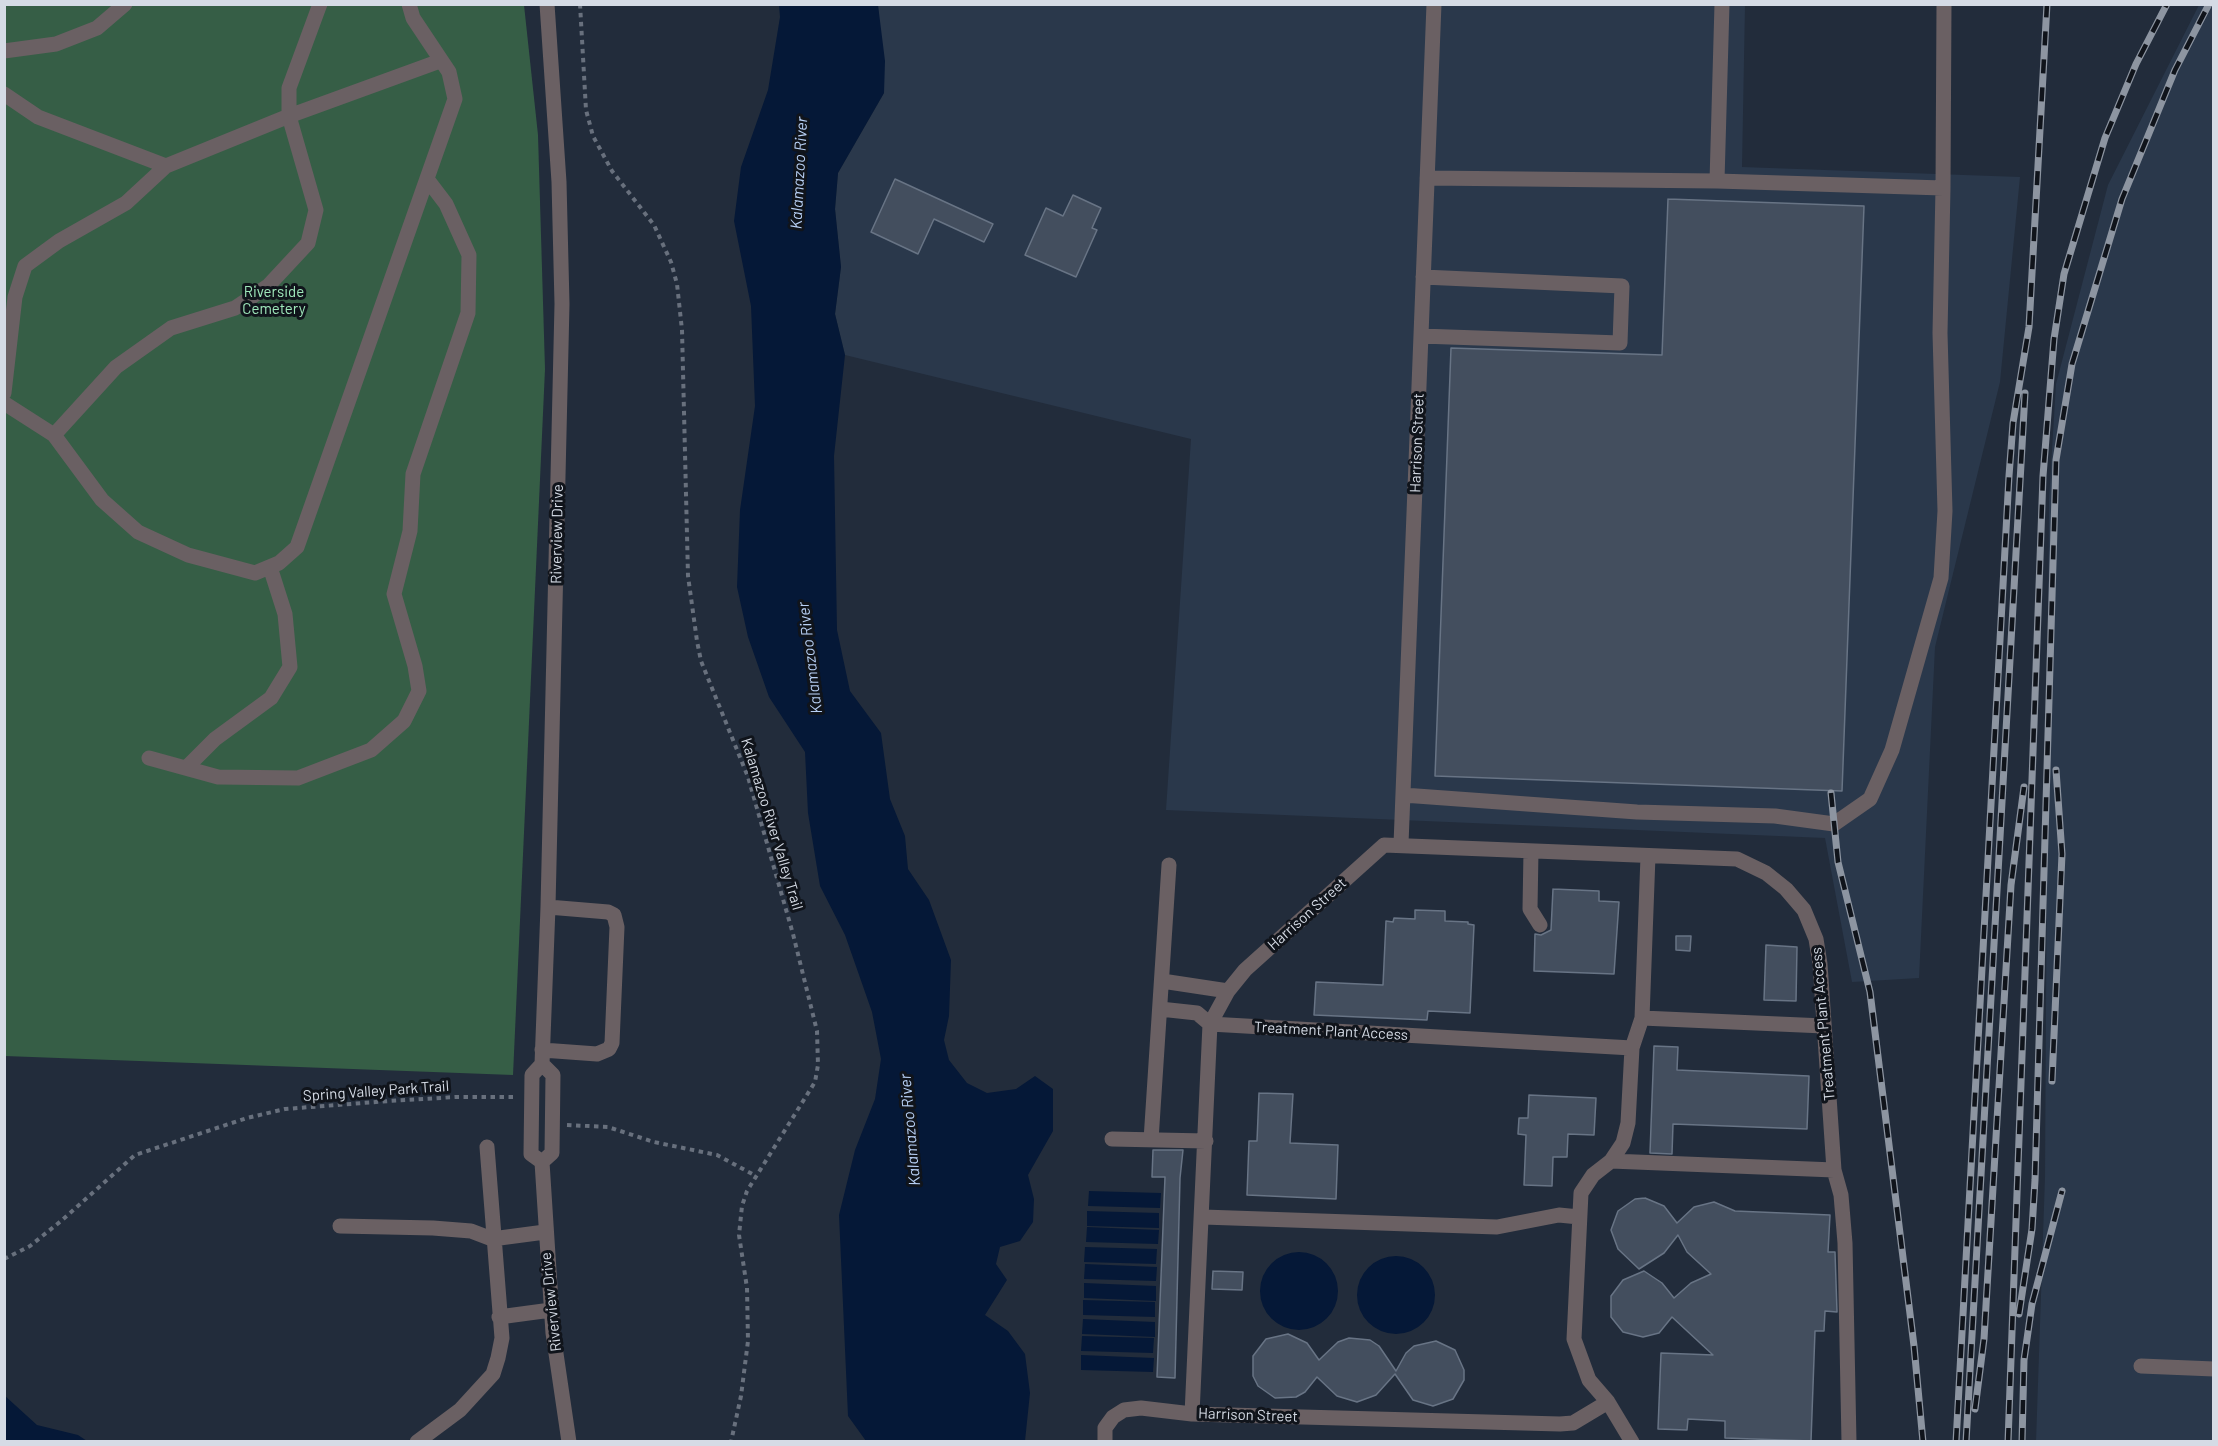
<!DOCTYPE html>
<html>
<head>
<meta charset="utf-8">
<style>
	body { margin:0 }
	#map { position:relative; width:2218px; height:1446px; overflow:hidden; background:#222c3b; font-family:Barlow,sans-serif }
	canvas { display:block }
	.frame { position:absolute; inset:0; border:6px solid #d5dbe5; pointer-events:none }
</style>
</head>
<body>
<div id="map">
<canvas width="2218" height="1446"></canvas>
<div class="frame"></div>
</div>
<script>
const g = document.querySelector('canvas').getContext('2d');
g.lineJoin = 'round';
function fillPath(path, color) { g.fillStyle = color; g.fill(path, 'evenodd'); }
const toPath = rows => new Path2D(rows.map(r => 'M' + r).join(''));
function trace(path, color, width, dash) { g.strokeStyle = color; g.lineWidth = width; g.lineCap = dash ? 'butt' : 'round'; g.setLineDash(dash || []); g.stroke(path); }
function write(font, color, halo, rows, align = 'center') {
  g.font = font + ' Barlow,sans-serif'; g.lineWidth = 6; g.setLineDash([]); g.textBaseline = 'middle'; g.strokeStyle = halo; g.fillStyle = color; for (const [text, x, y, turn = 0] of rows) {
    g.save(); g.translate(x, y); g.rotate((+turn || 0) * Math.PI / 180); g.textAlign = isNaN(turn) ? turn : align; if (halo) g.strokeText(text, 0, 0); g.fillText(text, 0, 0); g.restore();
  }
}
fillPath(toPath([
	[878,5,1745,5,1742,167,2020,177,2000,382,1935,647,1919,978,1852,982,1825,838,1166,810,1191,439,845,355,835,314,841,267,835,209,838,173,884,93],
	[2199,5,2213,5,2213,1441,2036,1442,2045,1177,2049,500,2056,384,2108,185]
]), '#2a384b');
fillPath(toPath([
	[5,5,524,5,538,135,545,369,513,1075,5,1056]
]), '#365e46');
fillPath(toPath([
	[779,5,878,5,885,61,884,93,838,173,835,209,841,267,835,314,845,355,834,456,837,630,850,691,881,733,890,799,905,836,908,869,929,900,951,960,949,1016,944,1040,949,1060,967,1083,987,1093,1016,1089,1035,1076,1053,1089,1053,1131,1028,1175,1034,1199,1033,1222,1020,1241,1000,1247,996,1264,1007,1280,985,1315,1008,1331,1025,1354,1030,1393,1025,1441,866,1441,848,1416,839,1215,855,1150,875,1099,881,1059,872,1012,845,935,820,886,808,813,805,752,769,697,748,637,737,587,740,510,755,406,751,306,734,221,741,167,768,90,780,17],
	[1089,1191,1161,1193,1160,1208,1088,1206],
	[1087,1211,1159,1213,1159,1228,1087,1226],
	[1087,1227,1159,1230,1158,1244,1086,1242],
	[1085,1247,1157,1249,1156,1264,1084,1262],
	'1260 1291a39 39 0 1 1 78 0a39 39 0 1 1-78 0Z',
	'1357 1295a39 39 0 1 1 78 0a39 39 0 1 1-78 0Z',
	[1085,1264,1157,1267,1156,1281,1084,1279],
	[1084,1283,1156,1286,1156,1301,1084,1298],
	[1083,1300,1155,1302,1155,1317,1083,1315],
	[1083,1319,1155,1322,1155,1337,1082,1334],
	[1082,1336,1154,1338,1153,1353,1081,1351],
	[1081,1355,1154,1358,1153,1372,1081,1370],
	[4,1395,37,1425,78,1435,87,1441,5,1441]
]), '#051837');
const building = toPath([
	[895,179,993,224,984,242,934,219,918,254,871,232,895,179],
	[1073,195,1101,208,1092,228,1097,230,1076,277,1025,255,1046,208,1063,216,1073,195],
	[1668,199,1864,206,1842,791,1435,776,1451,348,1662,355,1668,199],
	[1553,889,1599,891,1599,901,1619,902,1614,974,1534,971,1535,934,1541,935,1551,930,1553,889],
	[1415,910,1445,911,1445,921,1468,922,1468,924,1474,925,1470,1013,1428,1011,1427,1020,1314,1015,1316,982,1383,985,1386,921,1393,922,1394,918,1415,919,1415,910],
	[1676,936,1691,936,1690,951,1676,950,1676,936],
	[1766,945,1797,947,1796,1001,1764,1000,1766,945],
	[1654,1046,1678,1047,1677,1070,1809,1076,1807,1129,1673,1124,1672,1154,1650,1153,1654,1046],
	[1259,1093,1293,1094,1290,1143,1338,1145,1336,1199,1247,1195,1249,1141,1257,1141,1259,1093],
	[1529,1095,1596,1098,1594,1135,1568,1134,1567,1157,1553,1157,1552,1186,1524,1185,1526,1135,1518,1134,1519,1118,1528,1118,1529,1095],
	[1153,1150,1183,1150,1180,1178,1175,1378,1157,1377,1165,1177,1152,1177,1153,1150],
	[1645,1198,1664,1206,1677,1223,1694,1207,1714,1202,1735,1211,1830,1215,1828,1252,1835,1252,1837,1312,1825,1311,1824,1331,1815,1331,1811,1441,1725,1438,1725,1421,1688,1419,1687,1430,1658,1429,1661,1353,1713,1355,1672,1317,1659,1333,1643,1337,1623,1332,1611,1317,1611,1296,1623,1280,1644,1271,1662,1283,1674,1298,1691,1283,1711,1274,1687,1252,1678,1235,1664,1253,1639,1269,1618,1249,1611,1230,1618,1211,1635,1199,1645,1198],
	[1213,1271,1243,1272,1242,1290,1212,1289,1213,1271],
	[1288,1334,1307,1343,1319,1360,1338,1342,1349,1338,1370,1340,1379,1346,1396,1371,1406,1353,1414,1346,1436,1341,1455,1350,1464,1370,1464,1380,1453,1399,1433,1406,1413,1400,1395,1374,1376,1395,1357,1402,1337,1396,1317,1377,1305,1392,1296,1397,1275,1398,1258,1386,1253,1376,1253,1356,1266,1339,1288,1334]
]);
fillPath(building, '#434e5e');
trace(building, '#687485', 1.5);
trace(toPath([
	[580,4,586,110,593,136,612,171,654,225,671,262,677,284,682,330,688,576,697,641,701,661,748,777,793,934,817,1031,818,1065,815,1082,747,1191,742,1206,739,1235,747,1288,748,1341,741,1396,731,1442],
	[567,1125,608,1127,654,1142,717,1155,756,1176],
	[4,1259,30,1246,61,1221,135,1155,247,1118,285,1109,389,1101,456,1097,517,1097]
]), '#68707d', 4, [4.5, 4.5]);
trace(toPath([
	[4,51,56,44,97,28,125,4],
	[4,94,38,117,166,166],
	[1427,178,1717,181,1722,4],
	[1943,188,1944,4],
	[1421,336,1620,343,1622,286,1423,277],
	[4,393,15,297,25,266,59,241,126,203,166,166,289,116,440,61],
	[4,403,54,435,102,500,138,532,188,555,255,573,279,563,297,547,455,99,449,72,413,18,409,4],
	[54,435,116,367,171,328,235,308,268,286,308,243,316,210,289,116,289,88,320,4],
	[149,758,218,777,298,778,371,750,404,721,419,691,415,666,394,594,410,531,413,474,468,313,469,255,446,204,427,179],
	[186,768,215,739,271,698,290,667,285,614,270,567],
	[1403,795,1637,812,1775,816,1834,824,1870,799,1892,750,1941,578,1945,511,1940,333,1943,188,1717,181],
	[1401,844,1434,4],
	[1531,851,1530,909,1540,925],
	[1162,981,1228,991],
	[1160,1009,1197,1013,1210,1024,1632,1048],
	[1642,1018,1824,1026],
	[542,1050,597,1054,609,1049,612,1043,617,927,614,915,608,912,548,907],
	[1112,1139,1206,1141],
	[1151,1140,1169,865],
	[1611,1161,1834,1170],
	[542,1162,531,1154,532,1075,542,1064,548,907,562,304,559,182,547,4],
	[542,1162,553,1333,569,1442],
	[542,1162,552,1153,553,1075,542,1064],
	[1203,1217,1497,1227,1559,1215,1579,1217],
	[340,1226,433,1228,471,1231,492,1239,545,1232],
	[499,1317,551,1310],
	[2141,1366,2214,1369],
	[1608,1402,1573,1423,1560,1424,1192,1414,1210,1024,1228,991,1245,970,1384,845,1737,859,1766,873,1786,889,1804,910,1816,939,1820,964,1834,1170,1841,1195,1845,1243,1849,1442],
	[417,1442,460,1410,493,1374,498,1358,502,1338,487,1147],
	[1105,1442,1105,1428,1113,1417,1124,1410,1141,1408,1192,1414],
	[1632,1442,1608,1402,1589,1380,1574,1339,1581,1193,1593,1175,1611,1161,1623,1143,1628,1123,1632,1048,1642,1018,1648,856]
]), '#6a6063', 15);
const rail = toPath([
	[1831,793,1838,862,1870,992,1914,1346,1923,1442],
	[2052,1081,2062,854,2056,770],
	[2019,1314,2032,1229,2035,1180,2056,460,2072,364,2122,199,2175,70,2209,4],
	[1975,1409,1984,1339,2011,885,2024,787],
	[1956,1442,2009,476,2013,423,2029,327,2047,4],
	[1966,1442,2025,393],
	[2008,1442,2043,476,2054,339,2064,274,2105,138,2136,64,2167,4],
	[2022,1442,2024,1360,2032,1304,2062,1191]
]);
trace(rail, '#8d95a1', 7);
trace(rail, '#10141b', 4.5, [14]);
write('15px', '#9fe8bb', '#10141b', [
	["Riverside",274,292],
	["Cemetery",274,309]
]);
write('15px', '#d5dbe5', '#10141b', [
	["Harrison Street",1417,443,-88],
	["Riverview Drive",557,534,-89],
	["Kalamazoo River Valley Trail",772,824,73],
	["Harrison Street",1307,914,-42],
	["Treatment Plant Access",1823,1024,-95],
	["Treatment Plant Access",1331,1031,3],
	["Spring Valley Park Trail",376,1091,-4],
	["Riverview Drive",551,1302,-96],
	["Harrison Street",1248,1415,2]
]);
write('italic 16px', '#b8d0f5', '#10141b', [
	["Kalamazoo River",799,173,-87],
	["Kalamazoo River",810,658,-97],
	["Kalamazoo River",910,1130,-95]
]);
</script>
</body>
</html>
